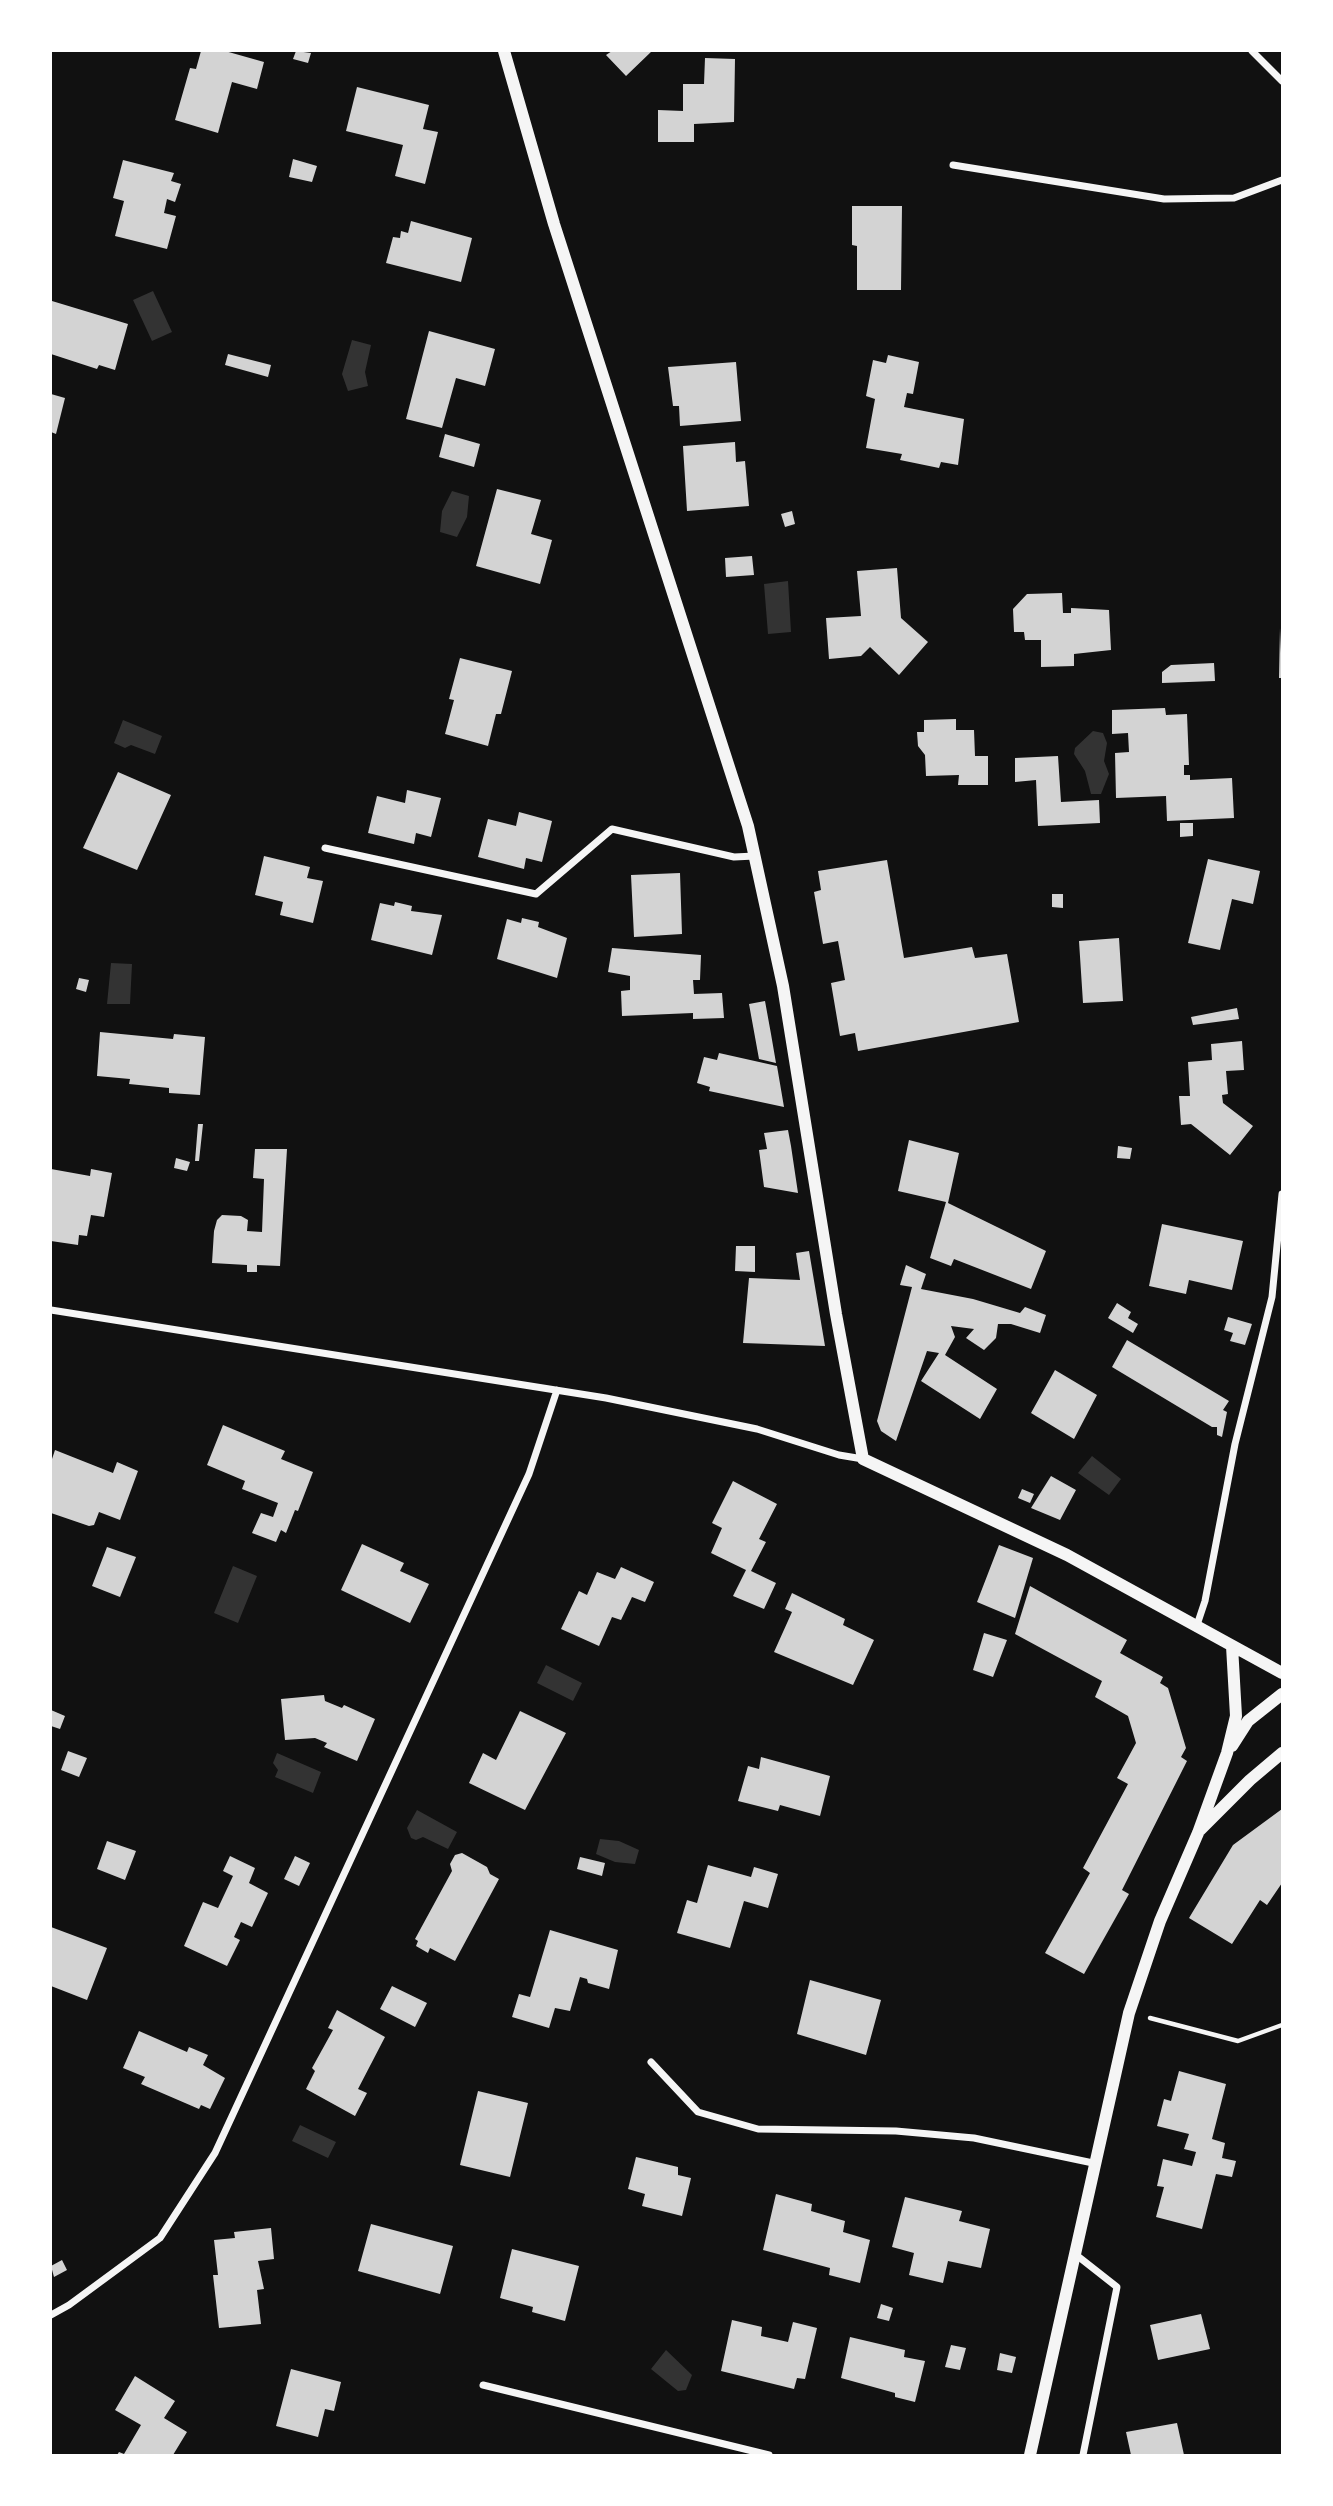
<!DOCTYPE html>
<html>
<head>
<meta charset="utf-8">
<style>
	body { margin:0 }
	#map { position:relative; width:1333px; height:2506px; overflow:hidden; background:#111; font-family:"DM Sans",sans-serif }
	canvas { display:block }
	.frame { position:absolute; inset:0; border:52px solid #fff; pointer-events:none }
</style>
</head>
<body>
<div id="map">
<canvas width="1333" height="2506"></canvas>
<div class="frame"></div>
</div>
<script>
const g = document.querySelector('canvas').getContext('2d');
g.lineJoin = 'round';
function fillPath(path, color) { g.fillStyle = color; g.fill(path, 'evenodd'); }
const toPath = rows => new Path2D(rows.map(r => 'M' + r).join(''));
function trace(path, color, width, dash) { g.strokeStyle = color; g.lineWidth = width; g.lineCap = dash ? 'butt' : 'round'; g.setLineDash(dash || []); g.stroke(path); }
fillPath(toPath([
	[153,291,172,332,152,341,133,300],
	[352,340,371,345,365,372,368,386,348,391,342,374],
	[452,491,469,496,467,517,457,537,440,532,442,511],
	[788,581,791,632,768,634,764,584],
	[123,720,162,736,155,754,131,745,125,748,114,743],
	[1093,731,1103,733,1107,743,1104,761,1109,774,1101,794,1091,794,1085,771,1074,754,1075,748],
	[111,963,132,964,130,1004,107,1004],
	[1092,1456,1121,1479,1109,1495,1078,1473],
	[233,1566,257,1576,238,1623,214,1613],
	[546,1665,582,1683,573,1701,537,1683],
	[277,1753,321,1772,313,1793,275,1777,278,1770,273,1763],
	[417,1810,457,1832,448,1849,423,1837,416,1840,411,1838,407,1828],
	[600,1839,619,1841,639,1850,635,1864,615,1862,596,1854],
	[300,2125,336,2142,328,2158,292,2141],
	[666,2350,692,2375,686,2390,678,2391,651,2369]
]), '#333');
fillPath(toPath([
	[201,51,225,51,264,62,257,89,232,82,218,133,175,120,190,68,196,69],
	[296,51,311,53,308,63,293,59],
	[612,51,652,51,626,76,606,55],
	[705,58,735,59,734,122,694,124,694,142,658,142,658,110,683,111,683,84,704,84],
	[357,87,429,105,423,129,438,132,425,184,395,176,403,145,346,131],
	[293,159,317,166,312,182,289,177],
	[123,160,174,173,171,181,181,184,175,202,167,199,164,213,176,216,167,249,115,236,124,201,113,198],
	[852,206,902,206,901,290,857,290,857,246,852,245],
	[411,221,472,238,461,282,386,263,393,237,400,238,401,231,408,233],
	[52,301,128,324,115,370,99,365,97,369,51,354],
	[429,331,495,349,485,386,456,378,442,428,406,419],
	[228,354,271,365,268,377,225,365],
	[888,355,919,362,913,394,907,393,904,407,964,419,958,465,941,462,939,468,900,460,902,454,866,448,875,399,866,396,873,360,886,363],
	[736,362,741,421,680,426,679,406,673,406,668,367],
	[51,394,65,398,56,434,51,432],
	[445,434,480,444,474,467,439,457],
	[735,442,736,462,745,461,749,506,687,511,683,446],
	[497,489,541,500,531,534,552,540,540,584,476,566],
	[792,511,795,524,785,527,781,514],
	[752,556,754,575,726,577,725,558],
	[897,568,901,618,928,642,899,675,870,647,861,656,829,659,826,618,861,616,857,571],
	[1062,593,1063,613,1071,613,1071,608,1109,610,1111,650,1074,654,1074,666,1041,667,1041,640,1025,640,1024,632,1014,632,1013,609,1027,594],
	[1280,628,1282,678,1279,678],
	[460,658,512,671,501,714,496,714,488,746,445,734,454,700,449,699],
	[1214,663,1215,681,1162,683,1162,672,1171,665],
	[1165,708,1166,715,1187,714,1189,765,1184,765,1184,775,1190,775,1190,780,1232,778,1234,818,1167,821,1166,796,1116,798,1115,753,1129,752,1128,733,1112,734,1112,710],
	[956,719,956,730,974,730,975,756,988,756,988,785,958,785,959,775,926,776,925,755,918,746,917,732,924,732,924,720],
	[1058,756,1061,802,1099,800,1100,823,1038,826,1036,780,1015,782,1015,758],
	[118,772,171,795,137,870,83,848],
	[407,790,441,798,431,837,416,833,414,844,368,833,377,796,405,803],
	[519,812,552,821,542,862,526,858,524,869,478,857,488,819,516,826],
	[1180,823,1193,823,1193,836,1180,837],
	[264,856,310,867,307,878,323,881,313,923,280,915,283,902,255,895],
	[1208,859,1260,871,1253,904,1232,899,1220,950,1188,943],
	[887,860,904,958,972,947,975,958,1007,954,1019,1022,858,1051,855,1033,840,1036,831,983,845,980,838,941,823,944,814,892,821,890,818,871],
	[680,873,682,934,634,937,631,875],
	[1052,894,1063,894,1063,908,1052,907],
	[395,902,412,906,411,911,442,915,432,955,371,940,380,903,394,906],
	[522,918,539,922,538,927,567,938,557,978,497,959,507,919,521,923],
	[1119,938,1123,1001,1083,1003,1079,941],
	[612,948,701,955,700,980,693,980,694,994,722,993,724,1018,693,1019,693,1013,622,1016,621,991,630,990,630,976,608,972],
	[79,978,89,980,86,992,76,989],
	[765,1001,771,1034,776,1063,759,1059,749,1004],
	[1237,1008,1239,1019,1193,1025,1191,1017],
	[100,1032,173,1039,174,1034,205,1037,200,1095,169,1093,169,1088,129,1084,130,1079,97,1076],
	[1242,1041,1244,1070,1226,1071,1228,1094,1222,1095,1223,1103,1253,1126,1230,1155,1191,1124,1181,1125,1179,1096,1190,1096,1188,1062,1212,1060,1211,1044],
	[719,1053,777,1066,784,1107,709,1091,710,1087,697,1083,704,1057,717,1060],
	[198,1124,203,1124,199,1161,195,1161],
	[788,1130,791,1146,798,1193,764,1187,759,1150,767,1149,764,1133],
	[909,1140,959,1153,948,1203,1046,1251,1031,1289,954,1259,951,1266,930,1258,946,1202,898,1191],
	[1118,1146,1132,1148,1130,1159,1117,1158],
	[255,1149,287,1149,280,1266,257,1265,257,1272,247,1272,247,1265,212,1263,214,1231,217,1220,222,1215,241,1216,248,1220,247,1231,262,1232,264,1179,253,1178],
	[176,1158,190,1162,187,1171,174,1168],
	[51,1169,90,1176,91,1169,112,1173,104,1217,91,1215,87,1236,79,1235,78,1245,51,1241],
	[1162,1224,1243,1241,1232,1290,1189,1280,1186,1294,1149,1286],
	[736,1246,755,1246,755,1272,735,1271],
	[809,1251,825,1346,743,1343,749,1278,800,1280,796,1253],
	[906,1265,926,1274,921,1289,973,1299,1020,1313,1025,1307,1046,1315,1040,1333,1011,1324,998,1324,996,1338,984,1350,966,1338,974,1329,951,1326,955,1337,945,1355,997,1389,980,1419,921,1381,939,1353,927,1351,896,1441,881,1431,877,1421,912,1287,900,1285],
	[1117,1303,1131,1312,1128,1318,1138,1324,1133,1333,1108,1318],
	[1228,1317,1252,1324,1245,1345,1230,1341,1233,1333,1224,1330],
	[1127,1340,1229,1401,1223,1410,1227,1412,1222,1437,1217,1435,1217,1427,1212,1427,1112,1367],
	[1055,1370,1097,1395,1074,1439,1031,1413],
	[223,1425,285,1451,281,1459,313,1472,298,1511,295,1510,286,1533,281,1530,276,1542,252,1533,261,1513,273,1517,278,1503,242,1489,245,1481,207,1465],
	[55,1450,113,1473,117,1462,138,1471,120,1520,99,1512,94,1525,89,1526,51,1513,51,1462],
	[1051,1476,1076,1490,1060,1520,1031,1508],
	[733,1481,777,1504,759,1539,766,1542,751,1571,776,1583,764,1609,733,1596,746,1570,711,1553,722,1528,712,1523],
	[1022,1489,1034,1494,1030,1503,1018,1498],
	[362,1544,404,1563,400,1571,429,1584,410,1623,341,1590],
	[999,1545,1033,1558,1015,1618,977,1602],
	[107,1547,136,1557,120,1597,92,1586],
	[621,1567,654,1582,645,1602,632,1597,621,1620,612,1617,599,1646,561,1629,579,1591,587,1595,597,1572,615,1579],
	[1030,1586,1127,1640,1120,1653,1163,1677,1160,1683,1168,1688,1186,1748,1181,1757,1187,1761,1122,1890,1129,1894,1084,1974,1045,1953,1090,1873,1083,1868,1128,1784,1117,1778,1136,1743,1128,1716,1095,1697,1102,1681,1015,1634],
	[792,1593,845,1619,843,1625,874,1640,853,1685,774,1652,792,1612,785,1609],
	[984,1633,1007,1640,993,1677,973,1670],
	[324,1695,325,1701,342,1708,344,1705,375,1719,357,1761,324,1747,327,1743,315,1738,285,1740,281,1699],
	[51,1710,65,1716,60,1729,51,1726],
	[520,1711,566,1733,525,1810,469,1783,483,1753,496,1760],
	[68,1751,87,1758,79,1777,61,1770],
	[761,1757,830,1776,820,1816,780,1805,778,1811,738,1801,748,1766,759,1769],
	[1282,1809,1282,1883,1267,1905,1260,1900,1232,1944,1189,1918,1233,1845],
	[107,1841,136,1851,125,1880,97,1869],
	[462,1853,487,1867,490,1874,499,1879,455,1961,430,1948,428,1953,416,1946,418,1941,415,1939,452,1871,450,1864,455,1855],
	[230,1856,255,1868,249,1883,268,1893,252,1927,241,1922,234,1937,240,1940,227,1966,184,1946,203,1902,218,1908,233,1876,223,1871],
	[295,1856,310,1863,299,1886,284,1879],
	[580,1857,605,1863,602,1876,577,1869],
	[708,1865,751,1877,754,1867,778,1874,768,1908,744,1901,730,1948,677,1933,687,1900,697,1903],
	[51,1927,107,1948,87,2000,51,1986],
	[550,1930,618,1950,609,1989,588,1983,587,1979,580,1977,570,2011,555,2008,549,2028,512,2017,519,1994,530,1997],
	[810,1980,881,2000,866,2055,797,2034],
	[392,1986,427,2003,415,2027,380,2009],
	[337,2010,385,2037,358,2089,367,2093,355,2116,306,2089,315,2071,312,2068,333,2030,328,2028],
	[139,2031,187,2052,189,2047,208,2055,203,2065,225,2078,210,2109,201,2105,199,2109,141,2084,145,2077,123,2068],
	[1179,2071,1226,2084,1212,2139,1225,2143,1222,2158,1236,2161,1232,2177,1216,2174,1202,2229,1156,2217,1164,2187,1157,2186,1163,2159,1192,2166,1196,2152,1184,2149,1189,2134,1157,2126,1164,2099,1171,2101],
	[478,2091,528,2103,510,2177,460,2165],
	[636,2157,678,2167,678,2175,691,2178,682,2216,642,2206,645,2194,628,2189],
	[776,2194,812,2204,811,2211,845,2221,843,2232,870,2240,860,2283,829,2275,830,2268,763,2250],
	[905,2197,962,2211,959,2221,990,2229,981,2268,948,2261,943,2283,909,2275,914,2253,892,2247],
	[371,2224,453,2246,440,2294,358,2271],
	[271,2228,274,2259,258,2261,264,2289,257,2290,261,2324,219,2328,213,2275,218,2275,214,2240,235,2238,234,2232],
	[512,2249,579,2266,565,2321,532,2312,533,2307,500,2298],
	[62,2260,67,2270,54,2277,51,2266],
	[881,2304,893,2308,889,2321,877,2318],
	[1201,2314,1210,2349,1158,2360,1150,2325],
	[732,2320,762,2327,761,2336,788,2342,793,2322,817,2328,805,2379,797,2378,794,2389,721,2371],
	[850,2337,905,2350,904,2357,925,2361,915,2402,895,2397,895,2393,841,2378],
	[951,2345,966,2348,960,2370,945,2367],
	[1000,2353,1016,2357,1012,2373,997,2370],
	[291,2369,341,2382,334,2411,325,2409,318,2437,276,2426],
	[135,2376,175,2401,164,2418,187,2432,173,2455,117,2455,119,2452,124,2454,141,2425,115,2410],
	[1177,2423,1184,2455,1131,2455,1126,2432]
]), '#d3d3d3');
trace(toPath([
	[1150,2018,1238,2041,1282,2025]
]), '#f5f5f5', 4.5);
trace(toPath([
	[1252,51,1282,81],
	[953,165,1164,199,1234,198,1282,180],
	[325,848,536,894,612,829,734,857,755,856],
	[51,1310,606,1398,757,1429,839,1455,863,1459],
	[1196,1628,1205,1601,1235,1444,1272,1297,1282,1194],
	[651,2062,698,2112,758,2129,896,2131,974,2138,1093,2163],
	[1075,2254,1117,2287,1083,2455],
	[51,2315,69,2305,160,2238,215,2153,529,1474,557,1390],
	[483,2385,769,2455]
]), '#f5f5f5', 7);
trace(toPath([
	[504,51,554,224,748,826,783,986,836,1314,863,1459,1067,1555,1282,1673],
	[1232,1746,1248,1721,1282,1694],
	[1200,1830,1250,1780,1282,1753],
	[1030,2455,1129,2013,1160,1921,1198,1833,1227,1753,1236,1716,1232,1646]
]), '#f5f5f5', 12);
</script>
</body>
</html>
